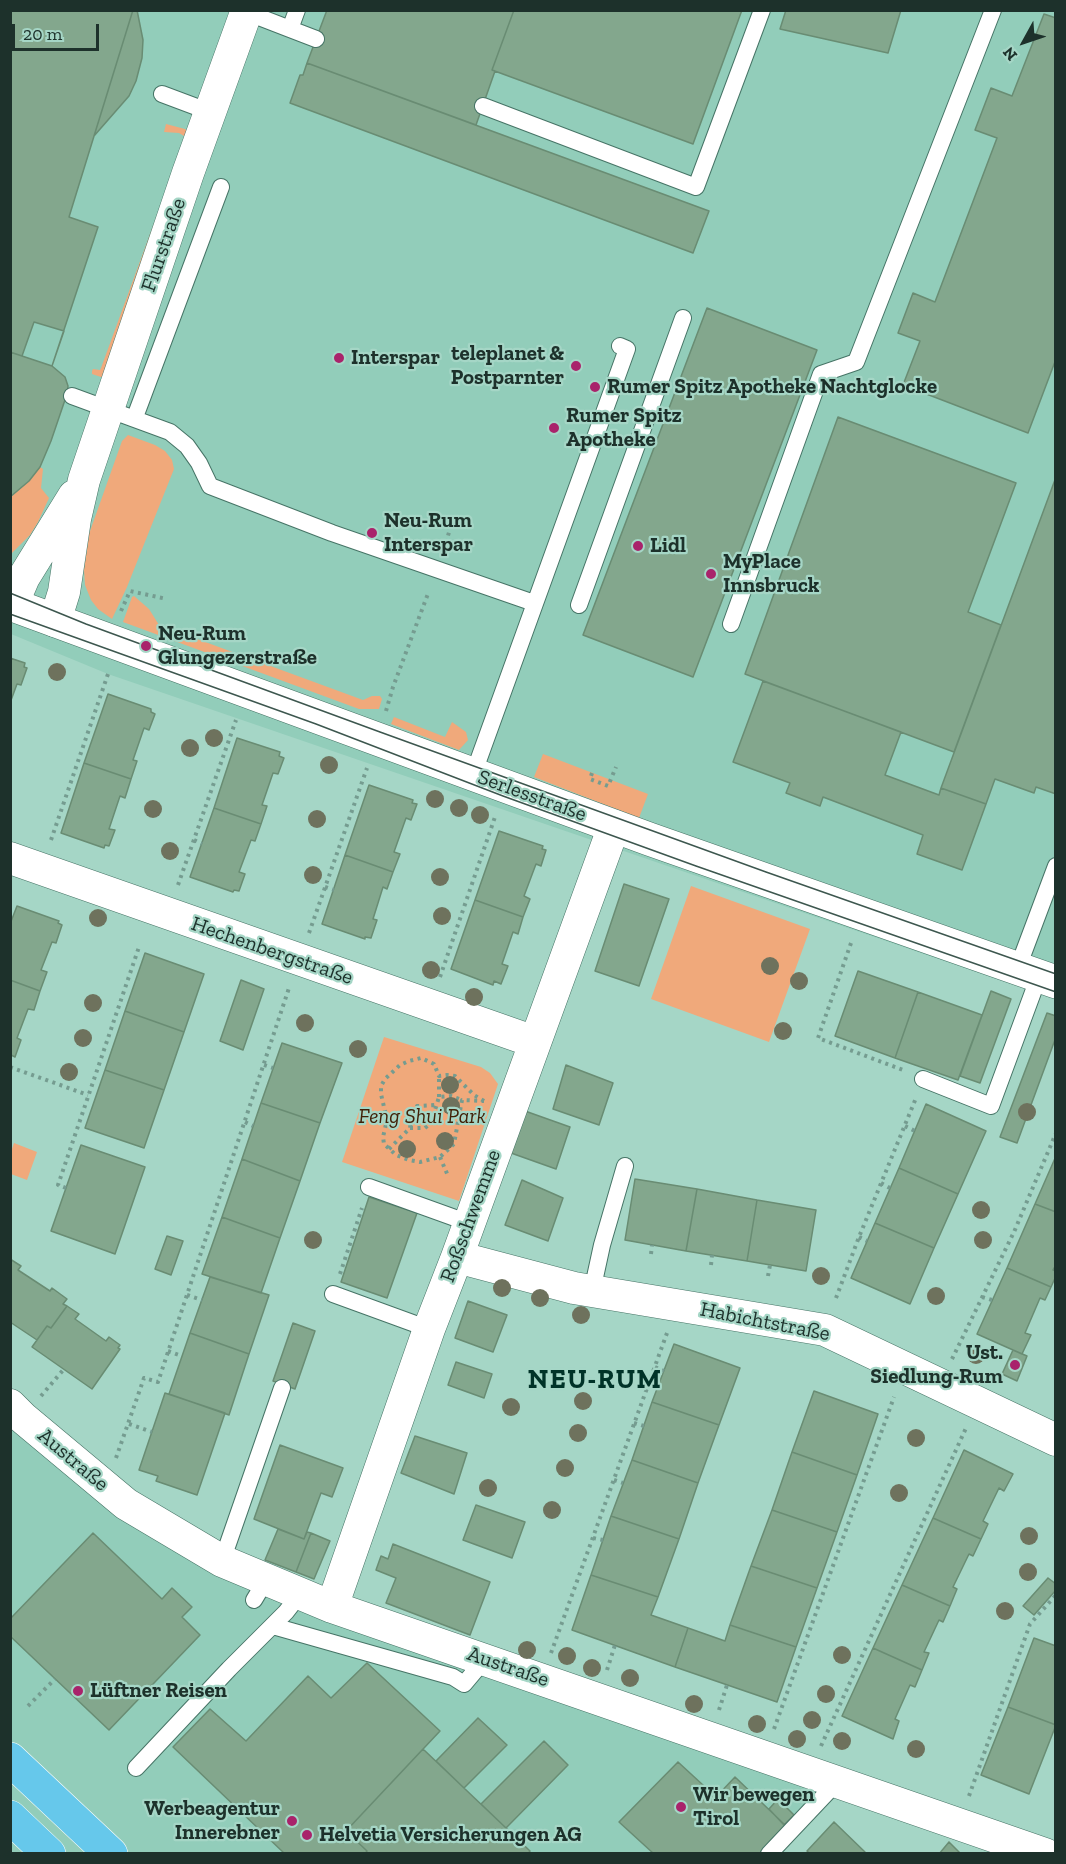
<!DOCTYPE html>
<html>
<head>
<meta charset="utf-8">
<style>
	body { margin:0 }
	#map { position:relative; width:1066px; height:1864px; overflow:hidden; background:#a5d6c6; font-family:"Zilla Slab",serif }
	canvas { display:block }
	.frame { position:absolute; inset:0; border:12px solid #1d312b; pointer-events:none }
	.north { position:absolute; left:994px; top:12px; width:60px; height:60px; -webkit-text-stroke:4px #a5d6c6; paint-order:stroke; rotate:230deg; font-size:16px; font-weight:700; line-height:24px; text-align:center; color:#1d312b }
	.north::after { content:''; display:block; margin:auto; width:21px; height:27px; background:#1d312b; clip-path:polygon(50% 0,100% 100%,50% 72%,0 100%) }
	.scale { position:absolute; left:12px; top:24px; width:87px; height:27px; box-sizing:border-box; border:3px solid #1d312b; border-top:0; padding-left:8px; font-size:18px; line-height:21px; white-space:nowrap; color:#1d312b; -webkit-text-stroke:4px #a5d6c6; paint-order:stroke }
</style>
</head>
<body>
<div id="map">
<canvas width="1066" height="1864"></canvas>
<div class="frame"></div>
<div class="north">N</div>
<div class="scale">20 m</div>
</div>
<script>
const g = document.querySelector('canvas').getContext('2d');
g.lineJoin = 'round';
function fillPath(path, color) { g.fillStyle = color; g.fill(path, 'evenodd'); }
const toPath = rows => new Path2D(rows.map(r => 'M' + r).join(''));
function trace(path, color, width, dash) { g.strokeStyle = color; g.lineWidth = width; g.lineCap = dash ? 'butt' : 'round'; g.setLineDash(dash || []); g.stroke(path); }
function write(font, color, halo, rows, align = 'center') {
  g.font = font + ' "Zilla Slab",serif'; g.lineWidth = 4.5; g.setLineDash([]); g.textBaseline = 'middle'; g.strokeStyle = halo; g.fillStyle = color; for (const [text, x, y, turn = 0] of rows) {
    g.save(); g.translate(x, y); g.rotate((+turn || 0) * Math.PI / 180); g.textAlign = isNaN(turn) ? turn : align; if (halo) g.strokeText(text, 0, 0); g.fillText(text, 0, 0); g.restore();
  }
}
fillPath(toPath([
	[10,11,1055,11,1055,999,108,674,11,634],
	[10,1405,222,1561,838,1781,769,1853,11,1853]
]), '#92cdba');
fillPath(toPath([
	[166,124,185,129,189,132,103,377,101,377,92,374,92,371,93,369,100,370,101,368,184,141,184,136,179,133,164,132],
	[128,435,155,445,165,451,172,460,174,469,127,587,112,619,98,609,91,600,85,585,84,570,89,534,122,441],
	[40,467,43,469,41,488,49,498,38,522,30,535,11,554,11,497,29,481],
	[134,596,149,609,159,625,363,700,372,696,380,696,382,699,379,709,359,709,123,622,132,597],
	[394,717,445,737,452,722,466,732,468,740,459,750,391,724],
	[543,754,648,794,639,818,534,777],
	[691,886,810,929,769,1042,651,999],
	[384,1037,481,1067,490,1073,498,1084,459,1201,342,1162],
	[14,1143,37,1152,27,1180,11,1174,11,1152]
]), '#f0a97b');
const building = toPath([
	[10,10,133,10,69,217,98,227,52,366,10,352,10,10],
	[133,10,137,10,143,40,142,58,136,81,129,96,94,136,133,10],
	[327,10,514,10,492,70,495,71,476,125,307,63,327,10],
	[514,10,742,10,693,144,492,70,514,10],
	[786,10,901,10,888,53,780,29,786,10],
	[1044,14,1056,18,1056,359,1028,433,903,385,920,341,898,333,913,293,935,302,997,138,975,130,991,88,1012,96,1044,14],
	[307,63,709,211,693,253,290,103,300,75,303,75,307,63],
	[707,308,817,350,693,677,583,635,707,308],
	[34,322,64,331,52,366,22,356,34,322],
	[10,352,52,366,65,377,68,386,67,394,51,441,40,467,29,481,10,497,10,352],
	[838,417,1016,483,968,612,1001,625,954,752,745,674,838,417],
	[1056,477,1056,794,1036,787,1034,793,995,779,986,804,941,788,1056,477],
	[10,658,25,663,24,667,27,668,21,685,17,684,10,703,10,658],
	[763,681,901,732,885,775,939,795,941,788,986,804,962,870,917,854,923,835,823,797,820,806,786,793,790,783,733,762,763,681],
	[108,694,151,709,151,712,155,714,149,730,144,728,133,760,137,761,131,779,84,763,108,694],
	[237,738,280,752,279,756,284,758,278,774,273,773,262,805,267,806,261,824,214,808,237,738],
	[84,763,131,779,125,798,120,796,109,829,115,830,109,846,105,845,104,848,61,833,84,763],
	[369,785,413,800,412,803,417,804,411,820,406,818,394,852,400,854,393,872,345,855,369,785],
	[214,808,261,824,255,841,251,840,239,872,245,874,239,891,234,890,233,892,190,877,214,808],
	[499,831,543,846,542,849,546,850,541,866,536,864,524,896,530,899,523,917,475,900,499,831],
	[345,855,393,872,387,889,383,887,373,919,377,920,371,938,365,937,365,939,322,924,345,855],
	[624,884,669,899,639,986,595,971,624,884],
	[475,900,523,917,518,934,513,932,502,964,508,966,501,984,494,981,493,985,451,969,475,900],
	[17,906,59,921,58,923,62,925,56,943,52,942,41,970,47,972,40,991,10,980,10,924,17,906],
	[145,953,204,974,184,1032,125,1011,145,953],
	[858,971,918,992,895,1058,835,1036,858,971],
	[10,980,40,991,34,1010,28,1009,17,1038,21,1040,15,1057,11,1055,10,1056,10,980],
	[241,980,264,989,243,1050,220,1041,241,980],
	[991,991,1011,999,980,1083,960,1076,991,991],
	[918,992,982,1015,958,1080,895,1058,918,992],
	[125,1011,184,1032,164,1090,105,1070,125,1011],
	[1047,1013,1056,1016,1056,1037,1017,1143,1000,1137,1047,1013],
	[282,1043,342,1063,320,1123,261,1103,282,1043],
	[566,1065,613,1083,599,1125,553,1109,566,1065],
	[105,1070,164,1090,144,1148,85,1128,105,1070],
	[261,1103,320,1123,300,1181,242,1159,261,1103],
	[926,1104,986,1131,958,1194,899,1168,926,1104],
	[525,1111,570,1127,556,1169,511,1153,525,1111],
	[81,1145,145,1167,115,1254,51,1231,81,1145],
	[1056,1156,1056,1212,1035,1204,1056,1156],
	[242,1159,300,1181,280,1238,222,1217,242,1159],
	[899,1168,958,1194,934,1248,875,1223,899,1168],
	[635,1179,697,1189,686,1251,625,1240,635,1179],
	[522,1180,563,1198,548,1241,505,1225,522,1180],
	[697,1189,757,1200,747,1261,686,1251,697,1189],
	[369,1197,417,1213,387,1298,341,1282,369,1197],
	[757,1200,816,1210,806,1271,747,1261,757,1200],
	[1035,1204,1056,1212,1056,1265,1053,1270,1056,1271,1056,1276,1051,1287,1007,1268,1035,1204],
	[222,1217,280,1238,261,1293,202,1274,222,1217],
	[875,1223,934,1248,910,1304,851,1278,875,1223],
	[167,1236,183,1241,171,1275,155,1269,167,1236],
	[10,1259,21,1266,18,1270,50,1291,52,1288,67,1299,63,1304,67,1306,51,1328,47,1326,37,1340,10,1322,10,1259],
	[1007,1268,1051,1287,1045,1300,1040,1298,1025,1333,1031,1335,1022,1354,977,1334,1007,1268],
	[210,1277,269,1295,249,1354,190,1333,210,1277],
	[468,1301,507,1315,493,1352,455,1338,468,1301],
	[67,1306,79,1314,75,1319,106,1341,109,1337,120,1345,118,1348,120,1349,92,1389,32,1347,47,1326,51,1328,67,1306],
	[293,1323,315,1331,295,1389,273,1381,293,1323],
	[190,1333,249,1354,229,1415,169,1394,190,1333],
	[674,1344,740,1368,719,1425,652,1402,674,1344],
	[1013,1350,1027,1356,1017,1381,1002,1374,1013,1350],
	[456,1362,492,1374,484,1398,448,1385,456,1362],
	[814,1391,878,1414,857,1475,792,1452,814,1391],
	[165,1393,225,1413,197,1495,156,1481,158,1476,139,1470,165,1393],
	[652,1402,719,1425,698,1483,632,1460,652,1402],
	[415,1436,467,1453,454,1494,401,1473,415,1436],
	[280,1445,343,1468,332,1497,321,1493,304,1539,254,1519,280,1445],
	[964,1450,1013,1474,1004,1491,999,1488,983,1521,988,1524,981,1539,933,1518,964,1450],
	[792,1452,857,1475,837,1532,772,1510,792,1452],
	[632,1460,698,1483,679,1539,611,1516,632,1460],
	[476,1505,525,1522,512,1558,463,1540,476,1505],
	[772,1510,837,1532,817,1588,751,1566,772,1510],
	[611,1516,679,1539,658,1597,591,1575,611,1516],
	[933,1518,981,1539,973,1556,969,1554,953,1587,957,1589,950,1606,902,1585,933,1518],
	[278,1529,304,1539,307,1532,311,1533,296,1572,265,1560,278,1529],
	[93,1533,162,1599,172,1588,192,1607,182,1617,200,1635,109,1730,10,1636,10,1619,93,1533],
	[311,1533,330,1541,314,1579,296,1572,311,1533],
	[393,1544,490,1582,470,1635,386,1603,396,1578,376,1570,381,1556,388,1559,393,1544],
	[751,1566,817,1588,796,1647,730,1625,751,1566],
	[591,1575,658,1597,651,1615,688,1628,675,1667,572,1630,591,1575],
	[1048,1578,1056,1584,1056,1590,1034,1615,1023,1606,1048,1578],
	[902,1585,950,1606,943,1622,939,1620,924,1652,929,1653,922,1670,873,1648,902,1585],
	[730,1625,796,1647,777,1702,675,1667,688,1628,725,1641,730,1625],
	[1034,1638,1056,1646,1056,1725,1008,1707,1034,1638],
	[873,1648,922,1670,915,1687,910,1685,895,1719,899,1721,893,1739,842,1716,873,1648],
	[367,1663,440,1731,346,1831,367,1851,365,1854,285,1854,173,1747,210,1709,246,1741,308,1676,331,1698,367,1663],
	[1008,1707,1056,1725,1029,1794,981,1775,1008,1707],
	[478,1718,507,1745,464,1788,436,1761,478,1718],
	[544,1741,568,1765,506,1828,481,1804,544,1741],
	[423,1749,506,1828,530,1851,528,1854,365,1854,367,1851,346,1831,423,1749],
	[678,1762,716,1797,735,1777,785,1825,759,1854,654,1854,619,1822,678,1762],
	[778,1799,794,1815,784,1825,769,1809,778,1799],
	[834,1822,865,1852,864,1854,810,1854,807,1851,834,1822],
	[949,1842,961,1854,939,1854,949,1842]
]);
fillPath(building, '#83a78d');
trace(building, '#698c73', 1.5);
const lane = toPath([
	[246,12,290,29,297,10],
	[290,29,316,39],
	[162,94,210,112],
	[483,106,696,187,762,10],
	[72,396,170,432,187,446,199,463,210,486,332,533,534,603],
	[135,417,221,187],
	[579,605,683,318],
	[731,624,821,374,856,362,993,10],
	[473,775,627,349,620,346],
	[1017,970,1056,866],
	[923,1079,991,1106,1039,976],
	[369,1187,469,1223],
	[592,1291,602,1245,625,1166],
	[333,1294,429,1329],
	[222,1561,282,1388],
	[254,1600,266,1580],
	[273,1626,453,1677,464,1684,485,1659],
	[136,1768,229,1669,286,1612,300,1594],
	[769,1854,838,1781]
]);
const street = toPath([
	[12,605,24,577,74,496],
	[55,621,64,592,75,519,84,480,188,173,247,10],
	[10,858,535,1042],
	[457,1257,574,1288,825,1330,1056,1440],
	[10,1405,23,1418,126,1504,222,1561,332,1607,1045,1854],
	[332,1607,429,1329,457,1257,614,826]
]);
const secondary = toPath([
	[10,604,649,839,1056,982]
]);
const primary = toPath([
	[10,1759,111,1854],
	[10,1817,49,1854]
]);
trace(lane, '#467466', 18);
trace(street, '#467466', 33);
trace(secondary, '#467466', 34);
trace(primary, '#fff', 34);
trace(toPath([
	[444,550,453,518],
	[121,611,130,591,167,599],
	[386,711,393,687,429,591],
	[592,773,590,779,608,786,616,767],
	[51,840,108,674],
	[194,840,202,844],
	[178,885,236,720],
	[325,887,334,890],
	[309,933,367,768],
	[851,943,818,1038,903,1070],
	[440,977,496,814],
	[264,1065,273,1068],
	[10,1067,88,1095],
	[439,1097,439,1077],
	[484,1101,474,1095,455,1076,447,1075,439,1076,434,1064,421,1058,409,1061,400,1065,385,1079,381,1086,381,1094,387,1120,383,1137,384,1144,396,1155,409,1160,420,1162,440,1157,454,1144,462,1100,484,1101],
	[245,1122,253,1126],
	[905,1126,915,1131],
	[410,1128,425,1128,431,1123,439,1097,451,1096,462,1100],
	[389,1149,410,1128,412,1114,417,1106,436,1105],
	[440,1157,448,1176],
	[881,1183,890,1188],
	[66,1188,58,1185,139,947],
	[859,1237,867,1241],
	[651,1254,652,1245],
	[711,1265,712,1255],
	[340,1274,362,1208],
	[768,1276,770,1265],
	[187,1295,202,1300],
	[982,1297,992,1300],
	[836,1298,859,1237,916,1098],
	[168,1351,182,1356],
	[952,1359,1014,1232,1056,1133],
	[655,1367,664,1371],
	[41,1396,64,1369],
	[634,1423,644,1426],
	[129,1424,152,1432],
	[116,1458,144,1378,158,1382,289,988],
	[614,1480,623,1483],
	[593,1538,603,1540],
	[551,1653,667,1333],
	[607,1670,615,1645],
	[28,1706,55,1679],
	[719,1710,727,1685],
	[774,1729,894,1397],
	[821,1746,966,1428],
	[969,1796,1030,1624,1056,1595]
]), '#759c90', 4, [3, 4.5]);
trace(lane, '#fff', 16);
trace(street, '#fff', 32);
trace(secondary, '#fff', 33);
trace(primary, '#66c8eb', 33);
trace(toPath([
	[10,593,86,624,380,732,766,872,1056,974],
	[10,614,316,724,503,796,696,866,1056,992]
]), '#3d574f', 1.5);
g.fillStyle = '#6e725d';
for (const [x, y] of [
	[57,672],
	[214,738],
	[190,748],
	[329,765],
	[435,799],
	[459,808],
	[153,809],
	[480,815],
	[317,819],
	[170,851],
	[313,875],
	[440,877],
	[442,916],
	[98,918],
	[770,966],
	[431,970],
	[799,981],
	[474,997],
	[93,1003],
	[305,1023],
	[783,1031],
	[83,1038],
	[358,1049],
	[69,1072],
	[450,1085],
	[451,1106],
	[1027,1112],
	[445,1141],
	[407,1149],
	[981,1210],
	[313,1240],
	[983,1240],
	[821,1276],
	[502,1288],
	[936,1296],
	[540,1298],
	[581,1315],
	[976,1355],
	[583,1401],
	[511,1407],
	[578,1433],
	[916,1438],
	[565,1468],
	[488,1488],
	[899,1493],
	[552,1510],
	[1029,1536],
	[1028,1572],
	[1005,1611],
	[527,1650],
	[842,1655],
	[567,1656],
	[592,1668],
	[630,1678],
	[826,1694],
	[694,1704],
	[812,1720],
	[757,1724],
	[797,1739],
	[842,1741],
	[916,1749]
]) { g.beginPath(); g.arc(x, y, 9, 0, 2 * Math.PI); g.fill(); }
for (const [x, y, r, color] of [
	[339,358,6,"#a9236b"],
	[576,366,6,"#a9236b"],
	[595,387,6,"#a9236b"],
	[554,428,6,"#a9236b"],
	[372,533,6,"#a9236b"],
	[638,546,6,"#a9236b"],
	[711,574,6,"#a9236b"],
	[146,646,6,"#a9236b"],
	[1015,1365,6,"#a9236b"],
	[78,1691,6,"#a9236b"],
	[681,1807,6,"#a9236b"],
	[292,1821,6,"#a9236b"],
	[307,1835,6,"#a9236b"]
]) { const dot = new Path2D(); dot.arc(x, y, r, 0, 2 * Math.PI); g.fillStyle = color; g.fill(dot); trace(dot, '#a5d6c6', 2); }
write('21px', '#1d312b', '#a5d6c6', [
	["Flurstraße",164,245,-71],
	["Serlesstraße",532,796,20],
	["Hechenbergstraße",272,951,19],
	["Roßschwemme",471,1216,-70],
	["Habichtstraße",765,1322,11],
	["Austraße",73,1460,40],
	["Austraße",508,1667,19]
]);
write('bold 21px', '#1d312b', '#a5d6c6', [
	["teleplanet &",564,354,"right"],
	["Postparnter",564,378,"right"],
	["Interspar",351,358],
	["Rumer Spitz Apotheke Nachtglocke",607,387],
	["Rumer Spitz",566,416],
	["Apotheke",566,440],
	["Neu-Rum",384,521],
	["Interspar",384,545],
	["Lidl",650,546],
	["MyPlace",723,562],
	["Innsbruck",723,586],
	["Neu-Rum",158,634],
	["Glungezerstraße",158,658],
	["Ust.",1003,1353,"right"],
	["Siedlung-Rum",1003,1377,"right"],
	["Lüftner Reisen",90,1691],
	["Wir bewegen",693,1795],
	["Tirol",693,1819],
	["Werbeagentur",280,1809,"right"],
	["Innerebner",280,1833,"right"],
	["Helvetia Versicherungen AG",319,1835]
], 'left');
write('italic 21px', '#412007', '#a5d6c6', [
	["Feng Shui Park",422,1117]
]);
g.letterSpacing = '1.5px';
write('bold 27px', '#003328', '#a5d6c6', [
	["NEU-RUM",595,1380]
]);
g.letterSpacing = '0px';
</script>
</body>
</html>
